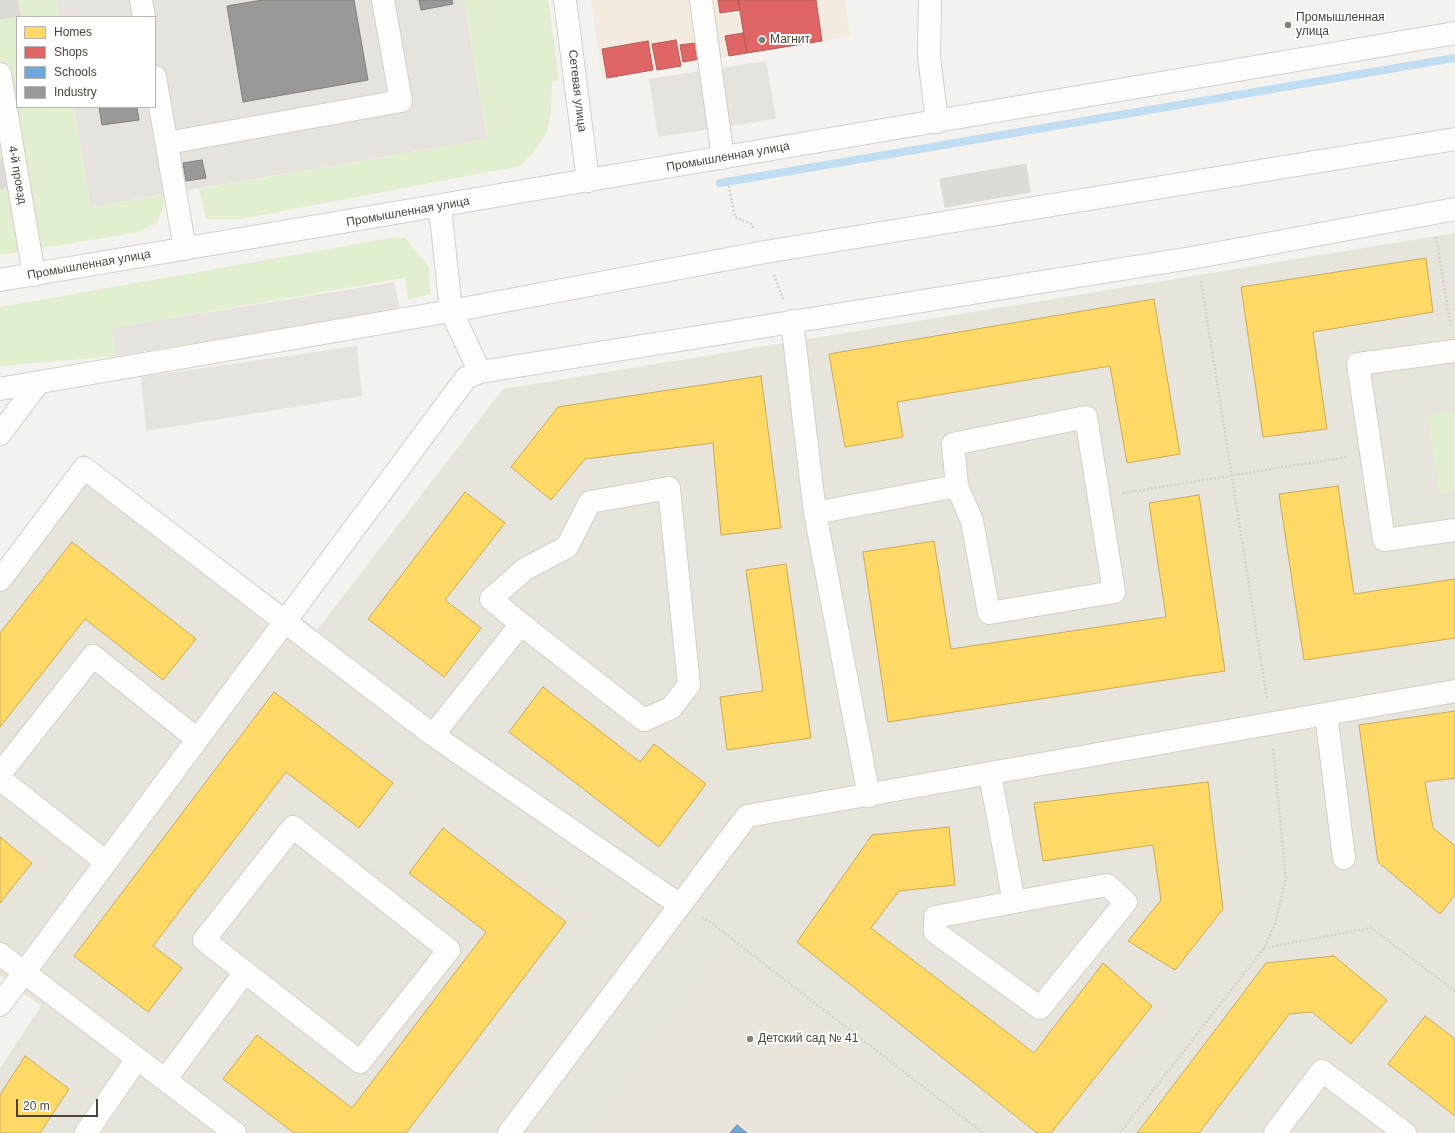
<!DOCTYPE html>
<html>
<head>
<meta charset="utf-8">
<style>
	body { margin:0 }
	#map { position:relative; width:1455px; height:1133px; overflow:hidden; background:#f4f2ee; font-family:Helvetica,sans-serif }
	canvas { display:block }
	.legend { position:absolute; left:16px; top:16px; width:140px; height:92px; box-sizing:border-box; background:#fff; border:1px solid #b7b4b0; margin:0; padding:5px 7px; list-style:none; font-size:12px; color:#4b4439 }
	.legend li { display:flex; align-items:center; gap:8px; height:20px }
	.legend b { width:20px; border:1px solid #b7b4b0 }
	.scale { position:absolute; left:16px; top:1099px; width:82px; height:18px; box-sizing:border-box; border:2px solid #4b4439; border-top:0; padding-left:5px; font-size:12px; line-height:14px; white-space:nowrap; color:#4b4439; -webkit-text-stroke:3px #fff; paint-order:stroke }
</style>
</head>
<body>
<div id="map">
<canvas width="1455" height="1133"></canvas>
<ul class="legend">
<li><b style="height:11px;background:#ffd966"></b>Homes</li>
<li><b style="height:11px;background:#e06666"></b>Shops</li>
<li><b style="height:11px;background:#6fa8dc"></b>Schools</li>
<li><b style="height:11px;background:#999"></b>Industry</li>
</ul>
<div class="scale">20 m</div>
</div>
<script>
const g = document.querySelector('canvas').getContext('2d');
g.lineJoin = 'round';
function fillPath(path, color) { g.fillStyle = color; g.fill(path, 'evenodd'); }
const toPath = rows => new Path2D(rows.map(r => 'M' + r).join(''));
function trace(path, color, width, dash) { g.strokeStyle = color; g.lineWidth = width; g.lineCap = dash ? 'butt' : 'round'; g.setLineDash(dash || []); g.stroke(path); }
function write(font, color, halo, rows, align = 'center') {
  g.font = font + ' Helvetica,sans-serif'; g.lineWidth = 4; g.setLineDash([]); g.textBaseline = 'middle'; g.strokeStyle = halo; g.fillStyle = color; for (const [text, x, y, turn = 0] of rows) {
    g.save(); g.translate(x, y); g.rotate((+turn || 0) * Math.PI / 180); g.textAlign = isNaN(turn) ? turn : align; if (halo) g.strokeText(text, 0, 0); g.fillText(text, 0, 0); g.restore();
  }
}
fillPath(toPath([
	[1455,233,1455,1133,0,1133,0,1068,41,1006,0,975,0,564,84,454,317,630,503,389]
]), '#e7e4dc');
fillPath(toPath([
	[591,0,845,0,850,37,729,56,602,79]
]), '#f3ebdf');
fillPath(toPath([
	[56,0,464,0,487,139,91,207,74,107,155,107,155,17,59,17]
]), '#e6e2de');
fillPath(toPath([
	[725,945,958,1133,593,1133]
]), '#eae5da');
fillPath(toPath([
	[17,0,56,0,59,17,17,17,17,107,74,107,91,207,164,195,163,209,157,223,139,232,0,255,0,189,11,187,0,159,0,19,20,16],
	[464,0,548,0,559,80,552,82,551,111,547,132,535,151,520,166,241,219,206,219,199,189,487,139],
	[396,237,405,238,429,267,430,294,408,300,405,278,113,328,116,356,0,366,0,307],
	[1455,411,1455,492,1440,494,1427,416]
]), '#e1eecf');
fillPath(toPath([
	[766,61,776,119,658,137,649,79],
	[153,130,164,192,100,203,89,142],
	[394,282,400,309,116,356,112,328],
	[357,346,362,396,146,431,141,377]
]), '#e6e3df');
const homes = toPath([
	[1426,258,1433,312,1313,332,1327,429,1263,437,1241,287,1426,258],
	[1154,299,1180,454,1127,463,1110,366,897,402,903,437,845,447,829,354,1154,299],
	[761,376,781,528,721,535,713,443,585,459,551,500,511,467,558,407,761,376],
	[1338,486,1354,594,1455,579,1455,638,1304,660,1279,494,1338,486],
	[465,492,505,523,445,600,481,628,444,677,368,619,465,492],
	[1199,495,1225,671,888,722,863,552,934,541,951,649,1166,617,1149,503,1199,495],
	[72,542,196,639,163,680,85,619,0,727,0,633,72,542],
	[786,564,811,738,727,750,720,697,763,691,746,570,786,564],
	[543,687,640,762,654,744,706,784,659,847,509,732,543,687],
	[274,692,393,783,359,828,286,772,153,946,182,968,148,1012,74,956,274,692],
	[1455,711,1455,778,1425,782,1433,828,1455,846,1455,895,1440,914,1378,862,1359,725,1455,711],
	[1208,782,1223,909,1175,970,1128,941,1161,900,1153,845,1043,861,1034,803,1208,782],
	[949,827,955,885,899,891,871,928,1034,1053,1103,963,1152,1006,1051,1133,1037,1133,797,942,872,835,949,827],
	[443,828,566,922,406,1133,294,1133,223,1079,257,1035,352,1108,486,932,409,873,443,828],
	[0,837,32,863,0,903,0,837],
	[1334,956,1387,1000,1351,1044,1312,1012,1289,1014,1199,1133,1137,1133,1266,963,1334,956],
	[1425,1016,1455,1039,1455,1116,1388,1064,1425,1016],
	[25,1056,69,1089,40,1133,0,1133,0,1095,25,1056]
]);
fillPath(homes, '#ffd966');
trace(homes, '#c9ac58', 1);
const shops = toPath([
	[718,0,738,0,740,10,720,13,718,0],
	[738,0,816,0,822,41,747,53,738,0],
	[743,33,747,53,729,56,725,36,743,33],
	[676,40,681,66,657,70,652,44,676,40],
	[648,41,653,70,607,78,602,49,648,41],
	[703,42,706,58,683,62,680,45,703,42]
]);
fillPath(shops, '#e06666');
trace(shops, '#b35c58', 1);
const schools = toPath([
	[737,1125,747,1133,730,1133,737,1125]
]);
fillPath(schools, '#6fa8dc');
trace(schools, '#648aab', 1);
const industry = toPath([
	[262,0,354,0,368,80,243,102,227,6,262,0],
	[419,0,452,0,453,4,421,10,419,0],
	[99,107,137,107,139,120,102,125,99,107],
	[202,160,206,178,186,181,183,163,202,160]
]);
fillPath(industry, '#999');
trace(industry, '#82807c', 1);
trace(toPath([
	[720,183,1455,58]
]), '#c0ddf1', 8);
const building = toPath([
	[0,0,17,0,20,16,0,19,0,0],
	[6,158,11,187,0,189,0,159,6,158],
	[1026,164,1030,192,945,207,940,179,1026,164]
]);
fillPath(building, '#dedbd6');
trace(building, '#dcd9d4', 1);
const minor = toPath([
	[141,0,144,17],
	[565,0,588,181],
	[701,0,723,158],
	[930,0,929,57,937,122],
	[0,74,34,275],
	[155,77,185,249],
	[167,143,401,101,383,0],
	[440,207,451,311,480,372],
	[0,280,1455,33],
	[792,321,815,513,869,796],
	[1455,351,1358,364,1384,540,1455,530],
	[0,389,451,311,765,252,1455,139],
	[0,434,39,382],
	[815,513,957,486,972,521,989,613,1114,592,1086,417,953,444,957,486],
	[0,580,84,468,433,735,680,905],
	[1326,714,1344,858],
	[433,735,521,624,491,599,525,569,567,547,590,502,669,488,689,685,671,708,644,720,521,624],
	[0,774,93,656,197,739],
	[990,775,1014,902,935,917,935,932,1040,1008,1126,902,1107,885,1014,902],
	[0,779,106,862],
	[0,954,235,1133],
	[0,1005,466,378,480,372,1197,257,1455,209],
	[165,1080,245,972,360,1062,449,950,293,827,204,940,245,972],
	[86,1133,137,1059],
	[509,1133,747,816,1455,691],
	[1275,1133,1322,1071,1405,1133]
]);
trace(minor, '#d2d0cb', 24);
trace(toPath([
	[728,182,735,217,751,224,754,229],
	[1436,237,1451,327],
	[774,275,783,299],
	[1201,281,1267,699],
	[1123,493,1347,457],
	[702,917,710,922,983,1133],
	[1264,948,1371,928,1455,991],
	[1120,1133,1264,948,1275,924,1286,878,1273,748]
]), '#d3d2cc', 2.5, [2, 2]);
trace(minor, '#fdfdfc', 22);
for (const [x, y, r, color] of [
	[1288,25,4,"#868178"],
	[762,40,4,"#868178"],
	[750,1039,4,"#868178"]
]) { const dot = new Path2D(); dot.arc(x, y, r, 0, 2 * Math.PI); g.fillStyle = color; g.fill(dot); trace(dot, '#fff', 1.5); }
write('12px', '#4b4439', '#fff', [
	["Промышленная",1296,18],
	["улица",1296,32],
	["Магнит",770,40],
	["Детский сад № 41",758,1039]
], 'left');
write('12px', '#4b4439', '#fff', [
	["Сетевая улица",577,91,83],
	["Промышленная улица",728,157,-10],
	["4-й проезд",17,175,80],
	["Промышленная улица",408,212,-10],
	["Промышленная улица",89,265,-10]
]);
</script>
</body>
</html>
